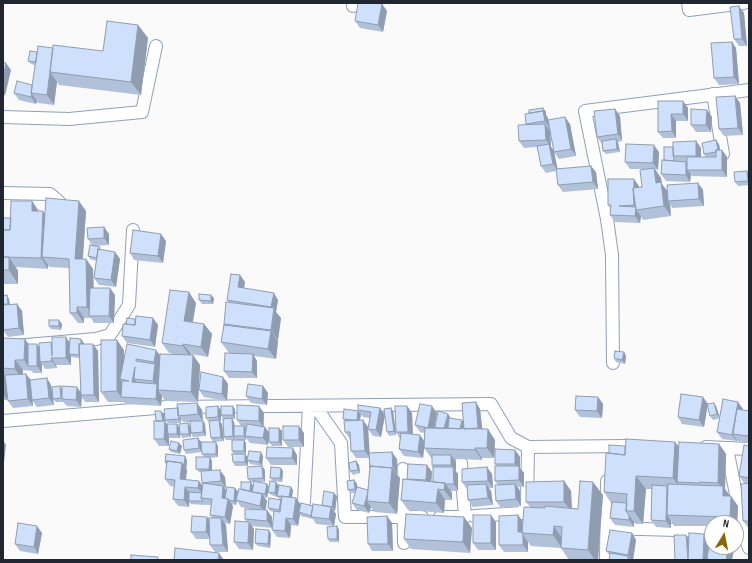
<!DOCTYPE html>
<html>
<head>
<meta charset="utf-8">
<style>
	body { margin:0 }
	#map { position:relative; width:752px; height:563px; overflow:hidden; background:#fafafa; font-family:"Sofia Sans Condensed",sans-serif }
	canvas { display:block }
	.frame { position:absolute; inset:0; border:4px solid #212731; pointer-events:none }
	.north { position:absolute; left:704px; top:515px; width:40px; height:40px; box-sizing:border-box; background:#fff; border:1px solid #a6a9ad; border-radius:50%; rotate:10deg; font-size:11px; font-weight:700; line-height:16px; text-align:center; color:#212731 }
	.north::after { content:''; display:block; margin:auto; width:14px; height:18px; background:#8c6305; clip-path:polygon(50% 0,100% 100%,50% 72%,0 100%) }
</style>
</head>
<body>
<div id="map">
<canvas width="752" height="563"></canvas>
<div class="frame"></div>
<div class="north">N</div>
</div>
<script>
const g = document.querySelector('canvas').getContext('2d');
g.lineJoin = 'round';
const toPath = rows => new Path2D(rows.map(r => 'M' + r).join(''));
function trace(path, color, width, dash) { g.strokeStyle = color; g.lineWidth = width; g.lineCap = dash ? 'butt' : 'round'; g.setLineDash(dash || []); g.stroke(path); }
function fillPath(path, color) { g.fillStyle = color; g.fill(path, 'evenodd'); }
const minor = toPath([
	[688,3,689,10,744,3],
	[353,6,353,3],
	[713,94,723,154],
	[3,117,69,119,142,112,156,46],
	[3,193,50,194,60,203],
	[3,347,96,339,110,335,129,305,133,230],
	[613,363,612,255,607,219,585,111,749,90],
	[315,406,341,443,345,517,422,517],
	[3,421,167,407,491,404,511,438,528,447,626,446],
	[706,447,749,449],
	[727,448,743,531,749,548],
	[403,469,404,543],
	[304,502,309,406],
	[474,516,522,513,527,503,528,447],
	[440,517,465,517,461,463],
	[606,528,712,531],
	[606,560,607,481]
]);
trace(minor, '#90a0b9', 14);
trace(minor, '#fff', 12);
fillPath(toPath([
	[382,4,387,11,383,32,360,28,355,21],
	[739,6,744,13,747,46,739,46,734,39],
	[138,25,148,38,141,95,59,85,57,82,54,105,38,103,37,101,36,104,19,100,14,93,32,85,35,65,31,64,28,61,37,52,53,48,103,51],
	[732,42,736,48,739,84,719,85,714,78],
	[735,96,740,103,743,135,724,136,719,129],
	[658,101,683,101,688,108,688,121,676,121,676,138,663,138,658,132],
	[543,108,546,112,546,115,548,118,548,120,570,124,576,156,559,159,554,152,557,169,596,172,598,189,563,192,558,185,556,171,546,173,541,166,537,147,524,148,519,141,527,125,526,124,529,113],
	[550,131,554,151,551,147],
	[615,109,620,116,622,141,618,142,620,152,606,154,603,151,602,144,597,137],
	[707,110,712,117,711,132,696,132,691,125],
	[696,141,701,148,701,157,706,157,704,154,719,144,720,150,722,150,727,157,727,177,692,176,691,174,690,182,666,181,661,174,664,160,673,147],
	[659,152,658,170,655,169,661,178,662,184,667,191,698,183,703,190,704,206,672,208,670,204,671,216,643,220,641,216,640,223,615,222,610,215,611,209,608,205,639,186,639,187,642,187,647,169,630,169,625,162],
	[747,171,749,174,749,185,738,186,735,182],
	[32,201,39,211,45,215,86,211,83,259,86,259,93,269,94,288,115,295,114,323,94,323,91,318,84,318,84,323,78,323,70,313,70,268,49,267,48,265,48,269,16,267,18,271,18,284,3,284,3,218,11,218],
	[109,234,109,245,95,246,102,250,115,252,120,259,116,287,99,285,94,278,96,261,90,259,88,256,92,245,88,239],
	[166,241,163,263,134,260,130,253],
	[240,275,245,282,244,288,278,300,276,312,281,318,278,340,277,340,278,341,276,359,254,356,257,361,257,378,229,378,224,371,232,353,229,353,221,342,225,325,224,324,229,303,227,300],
	[3,296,9,299,10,304,17,304,22,311,24,335,8,337,3,330],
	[214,298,213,304,202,304,199,300],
	[196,303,193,322,204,324,212,334,208,357,191,354,190,355,193,355,200,365,199,390,223,377,228,384,227,401,204,397,199,390,198,402,165,401,162,396,161,406,125,404,124,402,108,402,101,392,124,350,124,358,174,354,169,353,162,343],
	[153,318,158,325,155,347,127,343,122,336,126,324,135,319],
	[62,324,61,330,51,329,49,326],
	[66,337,70,343,84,343,84,344,98,351,99,402,85,402,82,397,81,407,67,406,63,402,56,402,53,399,62,389,80,391,80,358,71,357,71,356,71,365,56,365,57,368,45,369,42,364,42,373,33,373,32,371,23,370,23,374,30,380,51,385,54,405,37,407,32,400,33,406,13,408,8,401,7,395,7,400,3,400,3,338,25,339,28,344,37,344,39,347,52,344],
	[624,352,626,356,625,364,616,362,614,358],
	[263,386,268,393,267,405,251,403,246,396],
	[598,397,603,404,602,418,580,417,575,410],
	[197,403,202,410,203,421,205,424,206,436,193,437,191,433,191,437,182,438,180,434,180,438,170,438,169,437,169,446,159,446,154,439,156,421,164,414,165,421,167,425,179,427,190,426,190,422,183,422,181,419,181,423,168,423,165,420,178,408],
	[708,404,716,406,720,418,713,420,710,416,707,406,704,427,682,424,678,417],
	[407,406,412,413,413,435,424,442,424,433,420,432,415,425,437,413,434,428,448,414,450,417,450,418,463,422,480,409,482,429,495,440,494,458,482,458,482,460,455,459,456,462,456,472,458,474,458,491,451,491,452,493,452,500,445,500,444,513,408,510,401,500,407,480,427,465,432,472,431,482,433,482,433,467,432,465,432,459,424,448,424,447,423,458,404,456,399,449,400,439,396,432,396,435,389,436,387,432,391,408,393,411,396,431],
	[380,408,385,415,381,437,373,436,368,429,370,418,363,417,358,410],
	[235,409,235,419,232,419,234,422,235,426,241,426,237,420,264,413,264,427,269,433,279,428,282,431,282,446,272,446,269,442,269,436,268,445,250,443,246,438,246,440,236,440,235,438,235,440,244,440,246,443,246,454,245,454,248,458,263,456,262,466,250,464,248,461,248,466,235,466,233,462,234,454,232,451,232,440,226,440,224,437,223,419,221,415],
	[743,409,742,410,749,411,749,443,738,441,737,440,737,441,722,439,717,432],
	[221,410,221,421,220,421,222,424,224,441,213,442,211,438,209,421,208,421,206,418],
	[358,411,361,414,360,420,368,427,369,453,397,459,397,475,400,478,397,514,374,512,371,507,369,513,357,510,352,503,355,493,351,493,348,490,354,480,357,484,357,487,368,490,370,468,369,458,356,458,351,451,350,439,345,432,345,421,343,419],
	[304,433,304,447,288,447,283,440],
	[198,438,201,442,202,450,218,446,218,457,210,458,212,461,212,470,225,477,226,488,225,488,227,491,235,488,238,492,237,497,241,489,250,482,248,479,265,470,265,482,257,482,267,484,269,487,276,482,279,486,277,497,271,495,268,492,267,498,264,497,267,501,265,510,267,510,272,517,272,528,252,526,254,529,253,550,239,549,234,542,246,522,245,519,250,509,241,507,237,501,236,505,231,504,233,506,230,524,225,523,226,525,228,552,215,552,210,545,210,539,196,539,191,532,207,517,209,520,212,518,210,515,211,505,206,505,206,504,205,505,191,504,189,501,189,507,178,506,173,499,174,487,170,486,165,479,166,465,165,462,187,460,186,480,203,487,203,485,202,483,201,472,199,472,196,469,204,457,202,454,202,452,186,454,184,450],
	[251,482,254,482,253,486],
	[675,442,679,447,719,444,726,454,725,489,738,506,737,527,736,527,736,523,712,523,712,526,674,526,671,521,671,528,656,527,651,520,652,489,646,489,643,524,636,524,634,522,634,527,615,525,610,518,611,503,604,492,609,453,625,446],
	[179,443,182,446,180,454,171,452,169,449],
	[749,446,749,529,743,521,744,483,739,476],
	[515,450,520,457,520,468,524,473,524,487,518,487,520,491,521,506,501,508,496,501,498,485,495,481,497,466,495,464],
	[297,455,297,465,271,465,266,458],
	[356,461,359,465,360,473,353,475,350,471],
	[283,471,282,482,273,481,270,478],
	[492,474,493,488,489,488,491,491,493,505,473,507,468,500,467,489,462,482],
	[564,481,571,491,572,508,578,509,603,495,598,560,569,560,561,548,531,546,528,542,528,552,504,552,499,545,518,515,523,522,530,507,526,502],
	[291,487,293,490,292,498,296,498,301,505,313,506,322,505,337,496,335,511,334,511,336,514,334,526,316,524,313,519,301,516,300,514,298,526,291,525,290,538,277,537,272,530,274,512,270,511,268,508,280,500,277,496],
	[387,516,392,523,393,551,372,551,368,544],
	[496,522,496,550,478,550,473,543],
	[337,526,339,530,339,542,330,542,328,539],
	[472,528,470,553,411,549,404,539],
	[42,533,38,554,20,551,15,544],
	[632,533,636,540,633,560,609,560,610,556,606,551],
	[271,534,270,548,258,546,255,543]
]), '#b1c1d9');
fillPath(toPath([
	[382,4,387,11,383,32,378,25],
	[739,6,744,13,747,46,742,39],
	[138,25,148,38,141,95,131,82],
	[732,42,736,48,739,84,734,77],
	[6,63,11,70,5,96,3,92,3,77],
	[50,72,57,82,54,105,47,95],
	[32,94,37,101,36,104,31,97],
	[735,96,740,103,743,135,738,128],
	[683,101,688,108,688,121,683,114],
	[543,108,546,112,546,115,548,118,550,128,545,121],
	[615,109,620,116,622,141,618,134],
	[707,110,712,117,711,132,706,125],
	[671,114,676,121,676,138,672,131],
	[565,117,570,124,576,156,571,149],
	[545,124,550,131,551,147,546,140],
	[616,139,618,143,620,152,617,149],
	[716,140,719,144,721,155,718,152],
	[696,141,701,148,701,162,696,156],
	[549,144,554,151,558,171,553,164],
	[654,145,659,152,658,170,653,163],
	[722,150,727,157,727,177,722,170],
	[686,162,691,169,687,170,691,174,690,182,686,175],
	[591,166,596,172,598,189,593,182],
	[654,168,661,178,662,184,668,192,668,201,670,204,671,216,664,206,656,183],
	[747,171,749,174,749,182,748,181],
	[634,179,639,186,639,209,636,210,641,216,640,223,635,216,636,208,634,205],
	[698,183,703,190,704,206,699,199],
	[32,201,39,212,32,211],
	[79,201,86,211,82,269,75,259],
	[43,211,50,221,42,257,48,265,48,269,41,258],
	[104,227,109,234,109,245,104,238],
	[161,234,166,241,163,263,158,256],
	[115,252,120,259,116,287,111,280],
	[9,257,18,271,18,284,9,270],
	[86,259,93,269,94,316,93,316,87,307],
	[240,275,245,282,243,294,238,287],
	[110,288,115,295,114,323,109,316],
	[189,292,196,303,191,331,184,321],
	[274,293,278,300,276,312,281,318,278,340,271,330,273,310,271,307],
	[7,295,9,299,10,307,8,304],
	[211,295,214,298,213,304,211,301],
	[17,304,22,311,24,335,19,328],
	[77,307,84,318,84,323,77,313],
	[153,318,158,325,155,347,150,340],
	[59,320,62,324,61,330,59,326],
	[204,324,212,334,208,357,201,347],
	[271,331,278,341,276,359,268,349],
	[66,337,70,344,69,354,71,356,71,365,66,358],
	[25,339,32,349,28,366,24,360],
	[81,339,84,343,82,358,80,355],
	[117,340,124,350,124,380,120,379,124,386,121,397,117,391],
	[37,344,42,351,40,362,42,364,42,373,37,366],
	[93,344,98,351,99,402,94,395],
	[183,344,191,354,190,357,183,346],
	[156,350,161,357,158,390,162,396,161,406,156,399,157,387,153,381,155,364,154,362],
	[624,352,626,356,625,364,622,360],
	[253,354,257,361,257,378,252,372],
	[193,355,200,365,198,402,191,392],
	[51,358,56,365,57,368,52,361],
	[15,360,23,370,22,379,15,369],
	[135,367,134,379,138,384,132,382],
	[3,374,7,380,7,400,3,394],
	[26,374,31,380,33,406,28,399],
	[223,377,228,384,227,401,222,394],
	[47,378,51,385,54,405,49,398],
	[60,386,63,390,61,398],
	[263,386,268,393,267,405,262,399],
	[77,387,82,394,81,395,82,397,81,407,76,400],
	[598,397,603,404,602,418,597,411],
	[703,397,708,404,704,427,699,420],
	[476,402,480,409,483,435,478,428],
	[738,402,743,409,738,435,733,434,737,440,737,441,732,435],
	[197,403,202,410,203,421,198,414],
	[714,403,716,406,720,418,717,414],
	[218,406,221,410,221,421,218,417],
	[233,406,235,409,235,419,233,415],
	[259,406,264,413,263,428,259,421],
	[407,406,412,413,413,439,408,432],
	[432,406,437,413,433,435,428,428],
	[380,408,385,415,381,437,376,430],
	[391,408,393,411,396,435,394,431],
	[161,411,164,414,165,421,169,428,168,434,169,437,169,446,164,439],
	[358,411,361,414,359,425,357,421],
	[448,414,450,417,446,434,444,431],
	[178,416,181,419,181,423,179,419],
	[232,418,234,422,235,436,234,436,235,438,235,440,233,436],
	[219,420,222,424,224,441,221,437],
	[363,420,368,427,370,458,365,451],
	[462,420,464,423,463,435,460,432],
	[203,421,205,424,206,436,203,432],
	[188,423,191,427,191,437,189,434],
	[177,424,179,427,180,438,177,434],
	[244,426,246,430,245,436,246,438,246,440,244,436],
	[299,426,304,433,304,447,299,440],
	[265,427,270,434,268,445,263,438],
	[279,428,282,431,282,446,279,442],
	[488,429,495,440,494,458,487,448],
	[420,435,425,442,423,458,418,452],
	[198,438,201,442,202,452,199,448],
	[3,440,6,445,3,471],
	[244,440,246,443,246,454,244,451],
	[216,442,218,446,218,457,216,454],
	[675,442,685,455,677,482,682,489,682,491,673,478],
	[179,443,182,446,180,454,177,451],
	[719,444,726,454,725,489,730,496,723,496,723,490,718,483],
	[293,448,297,455,297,465,292,458],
	[475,448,482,458,482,460,475,450],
	[515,450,520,457,520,468,524,473,524,487,519,480,519,470,515,464],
	[261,452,263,456,262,466,259,462],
	[392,452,397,459,398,475,393,468],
	[245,454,248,458,248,466,245,462],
	[451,455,456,462,456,472,451,465],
	[185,456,187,460,186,469,184,465],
	[210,457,212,461,212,472,209,469],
	[356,461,359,465,360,473,358,470],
	[182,463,187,470,185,486,180,479],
	[427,465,432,472,431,487,426,480],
	[262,466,265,470,265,482,263,478],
	[453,467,458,474,458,491,454,484],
	[487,467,492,474,493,488,488,481],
	[281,468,283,471,282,482,280,478],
	[392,468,400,478,397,514,389,503],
	[220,470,225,477,226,488,221,481],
	[636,476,646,489,643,524,634,511],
	[354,480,357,484,358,492,355,489],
	[199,481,204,488,203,495,198,488],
	[564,481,571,491,572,512,564,502],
	[251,482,253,486,253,494,250,491],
	[276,482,279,486,277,497,275,493],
	[593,482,603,495,598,560,595,560,588,550],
	[445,483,452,493,452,500,444,490],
	[267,484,269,487,267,498,265,494],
	[486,484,491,491,493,505,488,498],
	[515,484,520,491,521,506,516,499],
	[223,486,228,493,227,500,222,498],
	[667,486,672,492,667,515,671,521,671,528,666,521],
	[185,487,190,494,189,507,184,500],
	[291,487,293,490,291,502,288,498],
	[235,488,238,492,236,505,234,501],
	[438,489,445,500,444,513,436,503],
	[369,490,367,501,371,507,369,513,364,506],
	[334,493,337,496,335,511,332,507],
	[262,494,267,501,265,513,260,506],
	[731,496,738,506,737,527,736,526,736,523,734,523,730,517],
	[296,498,301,505,299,512,300,514,298,526,293,519],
	[228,499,233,506,230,524,225,517],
	[331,507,336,514,334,526,329,519],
	[267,510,272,517,272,528,267,521],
	[491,515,496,522,496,550,491,543],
	[518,515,523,522,523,533,518,532],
	[629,515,634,522,634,527,629,520],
	[387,516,392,523,393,551,388,544],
	[207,517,212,524,211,539,206,532],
	[464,517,472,528,470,553,463,542],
	[221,518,226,525,228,552,223,545],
	[286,518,291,525,290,538,285,531],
	[249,522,254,529,253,550,248,543],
	[37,526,42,533,38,554,34,547],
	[337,526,339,530,339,542,337,539],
	[554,526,563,540,562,548,553,535],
	[269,530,271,534,270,548,268,544],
	[632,533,636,540,633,560,632,560,628,555],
	[704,534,709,541,707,559,708,560,703,560],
	[523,535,528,542,528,552,523,545],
	[686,535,691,542,688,560],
	[728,547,732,547,734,550,732,560,726,560],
	[219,553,224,560,218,560],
	[628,556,631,560,628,560]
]), '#909db0');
const building = toPath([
	[358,3,376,3,382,4,378,25,355,21,358,3],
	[739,6,742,39,734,39,730,7,739,6],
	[107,21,138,25,131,82,50,72,53,45,103,51,107,21],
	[732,42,734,77,714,78,711,43,732,42],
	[38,46,53,48,47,95,31,93,38,46],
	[30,51,37,52,36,62,28,61,30,51],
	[3,62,6,63,3,77,3,62],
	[17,81,32,85,31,97,14,93,17,81],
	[735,96,738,128,719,129,716,97,735,96],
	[658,101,683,101,683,114,671,114,672,131,658,132,658,101],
	[543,108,544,112,543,111,529,113,529,110,543,108],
	[615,109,618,134,597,137,594,111,615,109],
	[691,109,707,110,706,125,691,125,691,109],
	[543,111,545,121,526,124,525,114,543,111],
	[565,117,571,149,554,152,548,120,565,117],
	[545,124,546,140,519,141,518,125,545,124],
	[616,139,617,149,603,151,602,141,616,139],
	[716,140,718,150,716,150,716,152,704,154,702,143,716,140],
	[696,141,696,156,673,156,673,142,696,141],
	[549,144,553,164,541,166,537,146,549,144],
	[626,144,654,145,653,163,625,162,626,144],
	[664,147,673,147,674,161,664,160,664,147],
	[716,150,722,150,722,170,687,170,687,157,716,157,716,150],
	[662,160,686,162,686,175,661,174,662,160],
	[591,166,593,182,558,185,556,169,591,166],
	[654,168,656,183,661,182,664,206,636,210,633,188,642,187,640,170,654,168],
	[747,171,748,181,735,182,734,172,747,171],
	[608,179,634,179,634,188,633,188,634,205,619,206,636,207,635,216,610,215,611,205,608,205,608,179],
	[698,183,699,199,668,201,667,185,698,183],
	[46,198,79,201,75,259,86,259,87,307,77,307,77,313,70,313,69,259,42,257,46,198],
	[11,201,32,201,32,211,43,211,41,258,3,257,3,230,10,230,11,201],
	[3,218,11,218,10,230,3,230,3,218],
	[104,227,104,238,88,239,87,228,104,227],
	[133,230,161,234,158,256,130,253,133,230],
	[90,245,100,247,99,250,98,249,97,258,88,256,90,245],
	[98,249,115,252,111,280,94,278,98,249],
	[3,257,9,257,9,270,3,270,3,257],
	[231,274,240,275,238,287,274,293,271,307,227,300,231,274],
	[90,288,110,288,109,316,89,316,90,288],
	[170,290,189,292,184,321,204,324,201,347,183,344,183,346,162,343,170,290],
	[199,294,211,295,211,301,199,300,199,294],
	[7,295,8,304,3,304,3,296,7,295],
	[226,302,274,308,271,330,224,324,226,302],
	[17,304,19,328,3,330,3,305,17,304],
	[136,316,153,318,150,340,122,336,123,324,135,325,136,316],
	[127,318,135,319,135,325,126,324,127,318],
	[49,320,59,320,59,326,49,326,49,320],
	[224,325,271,331,268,349,221,342,224,325],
	[52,337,66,337,66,358,51,358,52,361,40,362,39,343,51,342,52,356,52,337],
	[3,338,25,339,24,360,15,360,15,369,3,368,3,338],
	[70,338,81,339,81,344,79,344,79,355,69,354,70,338],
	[101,340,117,340,117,391,101,392,101,340],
	[28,344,37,344,37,366,28,366,28,344],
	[79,344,93,344,94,395,81,395,79,344],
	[127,344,156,350,154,362,136,359,136,361,155,364,153,381,134,379,135,367,132,382,157,384,156,399,121,397,122,381,129,381,120,379,127,344],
	[615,351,624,352,622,360,614,358,615,351],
	[225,353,253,354,252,372,224,371,225,353],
	[160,354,193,355,191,392,158,390,160,354],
	[201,372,223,377,222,394,199,390,201,372],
	[26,374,28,399,8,401,5,375,26,374],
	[47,378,49,398,32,400,30,380,47,378],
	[248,384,263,386,262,399,246,396,248,384],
	[60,386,61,398,53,399,52,387,60,386],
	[62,386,77,387,76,400,62,399,62,386],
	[681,394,703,397,699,420,678,417,681,394],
	[576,396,598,397,597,411,575,410,576,396],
	[723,399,738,402,732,435,717,432,723,399],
	[476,402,478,428,464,429,462,403,476,402],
	[197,403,198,414,178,416,177,404,197,403],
	[714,403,717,414,710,416,707,404,714,403],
	[420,404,432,406,428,428,415,425,420,404],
	[237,405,259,406,259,421,237,420,237,405],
	[358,405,380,408,376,430,368,429,371,412,358,410,358,405],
	[218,406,218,417,206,418,206,407,218,406],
	[221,406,233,406,233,415,221,415,221,406],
	[395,406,407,406,408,432,396,432,395,406],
	[178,408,179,419,165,420,164,409,178,408],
	[391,408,394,431,387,432,384,409,391,408],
	[344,409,358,411,357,420,352,420,343,419,344,409],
	[737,409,749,411,749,431,748,436,733,434,737,409],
	[155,411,161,411,163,421,156,421,155,411],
	[438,411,448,414,444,428,435,428,438,411],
	[232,418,233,436,224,437,223,419,232,418],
	[449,418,462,420,460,429,448,428,449,418],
	[219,420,221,437,211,438,209,421,219,420],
	[363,420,365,451,351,451,350,432,345,432,344,421,363,420],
	[154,421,165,421,164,439,154,439,154,421],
	[190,421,203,421,203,432,191,433,190,421],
	[188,423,189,434,180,434,179,424,188,423],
	[167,424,177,424,177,434,168,434,167,424],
	[247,424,265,427,263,438,245,436,247,424],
	[234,426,244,426,244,436,234,436,234,426],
	[283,426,299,426,299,440,283,440,283,426],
	[269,428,279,428,279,442,269,442,269,428],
	[425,428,488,429,487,448,475,448,475,450,424,448,425,428],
	[401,433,420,435,418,452,399,449,401,433],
	[198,438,199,448,184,450,183,440,198,438],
	[626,439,675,442,673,478,636,476,634,511,626,511,627,494,604,492,606,453,625,455,626,439],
	[232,440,244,440,244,451,232,451,232,440],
	[171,441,179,443,177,451,169,449,171,441],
	[201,442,216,442,216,454,202,454,201,442],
	[679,442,719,444,718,483,700,482,700,483,677,482,679,442],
	[609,445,625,446,625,455,609,453,609,445],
	[744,445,749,446,749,478,739,476,744,445],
	[267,447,293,448,292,458,266,458,267,447],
	[495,449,515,450,515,464,495,464,495,449],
	[249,451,261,452,259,462,247,460,249,451],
	[392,452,393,468,370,466,370,468,369,453,392,452],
	[166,454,185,456,184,465,182,463,167,461,167,463,165,462,166,454],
	[232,454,245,454,245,462,233,462,232,454],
	[432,455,451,455,451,465,432,465,432,455],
	[196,457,210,457,209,469,196,469,196,457],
	[167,461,182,463,180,479,199,481,198,488,185,487,184,500,173,499,175,480,165,479,167,461],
	[356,461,358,470,350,471,349,463,356,461],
	[408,464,427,465,426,480,407,479,408,464],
	[262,466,263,478,248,479,247,467,262,466],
	[370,466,392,468,389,503,367,501,370,466],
	[495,466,519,466,519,480,495,481,495,466],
	[271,467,281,468,280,478,270,478,271,467],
	[433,467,453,467,454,484,446,484,445,483,433,482,433,467],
	[487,467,488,481,462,482,462,469,487,467],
	[220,470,221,481,202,483,201,471,220,470],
	[403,479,445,483,444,490,438,489,436,503,401,500,403,479],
	[354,480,355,489,348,490,347,481,354,480],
	[254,481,267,484,265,494,252,492,254,481],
	[270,481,276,482,275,493,268,492,270,481],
	[564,481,564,502,526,502,526,482,564,481],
	[580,481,593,482,588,550,561,548,562,527,554,526,553,535,522,533,524,507,545,508,545,506,578,509,580,481],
	[241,482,251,482,250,491,241,489,241,482],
	[203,483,223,486,222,498,228,499,225,517,210,515,212,499,201,498,203,483],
	[749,483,749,521,743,521,741,484,749,483],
	[486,484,488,498,468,500,467,485,486,484],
	[515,484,516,499,496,501,495,485,515,484],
	[668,484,723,486,723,496,731,496,730,517,667,515,668,484],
	[279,485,291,487,289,497,277,496,279,485],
	[652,485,667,486,666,521,651,520,652,485],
	[227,487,235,488,234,501,229,500,228,499,225,498,227,487],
	[357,487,368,490,367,496,364,506,352,503,357,487],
	[239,489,262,494,260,506,236,500,239,489],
	[324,491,334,493,332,507,322,505,324,491],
	[189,492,202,493,201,498,203,501,189,501,189,492],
	[282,496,296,498,293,519,286,518,285,531,272,530,274,511,280,512,282,496],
	[269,498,281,500,279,510,268,508,269,498],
	[612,502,627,503,626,511,629,515,629,520,610,518,612,502],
	[301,503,313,506,311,516,299,512,301,503],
	[313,504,331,507,329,519,311,517,313,504],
	[245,509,267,510,267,521,245,519,245,509],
	[406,514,464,517,463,542,404,539,406,514],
	[473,515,491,515,491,543,473,543,473,515],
	[518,515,518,532,522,532,523,535,523,545,499,545,499,516,518,515],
	[192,516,207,517,206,532,191,532,192,516],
	[387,516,388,544,368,544,367,517,387,516],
	[209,518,221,518,223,545,210,545,209,518],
	[235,521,249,522,248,543,234,542,235,521],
	[18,523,37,526,34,547,15,544,18,523],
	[337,526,337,539,328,539,327,527,337,526],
	[256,529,269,530,268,544,255,543,256,529],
	[610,530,632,533,628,555,606,551,610,530],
	[689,533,704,534,703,560,675,560,674,535,686,535,688,560,689,533],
	[710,540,712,540,712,547,728,547,726,560,714,560,707,559,710,540],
	[175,548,219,553,218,560,174,560,175,548],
	[610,553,628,556,628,560,609,560,610,553],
	[131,555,158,557,158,560,131,560,131,555]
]);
fillPath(building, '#cee0fc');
trace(building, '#909db0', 1);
</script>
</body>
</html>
